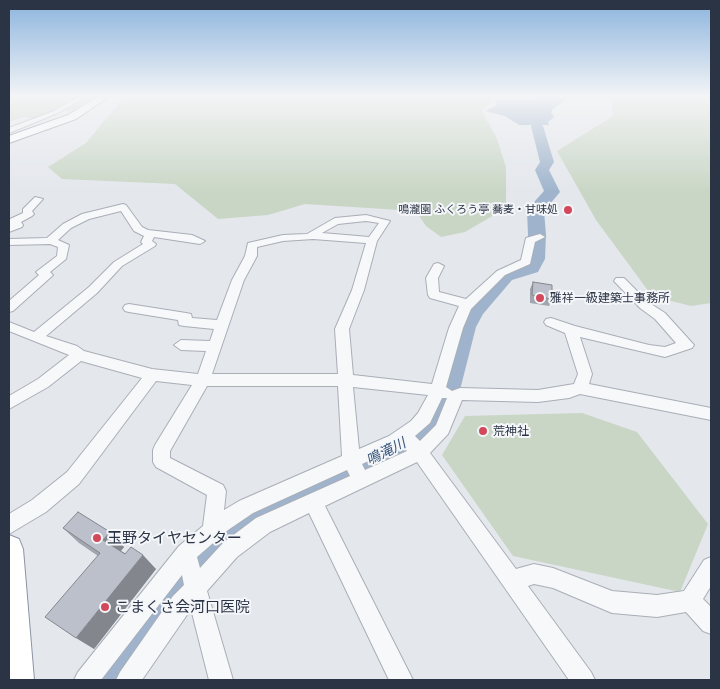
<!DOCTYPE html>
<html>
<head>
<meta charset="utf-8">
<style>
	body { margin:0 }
	#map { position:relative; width:720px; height:689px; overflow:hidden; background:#e4e7ec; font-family:Mulish,sans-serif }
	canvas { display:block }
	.frame { position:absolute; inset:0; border:10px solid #2b3445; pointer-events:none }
</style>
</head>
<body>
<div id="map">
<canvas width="720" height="689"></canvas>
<div class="frame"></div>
</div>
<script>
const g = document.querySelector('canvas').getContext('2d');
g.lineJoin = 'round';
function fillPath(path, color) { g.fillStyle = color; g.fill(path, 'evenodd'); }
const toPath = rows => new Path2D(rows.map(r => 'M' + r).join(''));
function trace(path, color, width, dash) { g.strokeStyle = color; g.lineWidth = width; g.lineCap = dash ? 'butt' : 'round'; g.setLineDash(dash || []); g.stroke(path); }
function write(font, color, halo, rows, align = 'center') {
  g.font = font + ' Mulish,"Noto Sans JP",sans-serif'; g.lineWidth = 4; g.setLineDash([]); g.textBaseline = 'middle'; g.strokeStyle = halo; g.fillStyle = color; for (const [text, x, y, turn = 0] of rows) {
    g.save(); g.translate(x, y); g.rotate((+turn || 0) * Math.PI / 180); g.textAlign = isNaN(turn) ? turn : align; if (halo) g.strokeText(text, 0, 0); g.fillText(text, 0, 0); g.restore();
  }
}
fillPath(toPath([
	[9,96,95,96,72,111,57,110,35,119,24,117,9,122],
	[125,96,504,96,494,99,482,111,497,139,506,167,506,208,465,232,441,237,426,226,416,211,305,204,268,215,218,219,175,184,62,179,48,167,86,143],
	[611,96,711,96,711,303,691,306,652,296,596,220,557,151,613,116],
	[582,413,637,432,708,524,680,592,513,556,442,455,465,416]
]), '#c9d6c5');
fillPath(toPath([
	[546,96,569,97,553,109,551,112,554,117,548,122,549,125,519,125,505,116,485,111,497,105,495,99,534,99]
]), '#9fb4cc');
fillPath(toPath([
	[537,122,543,126,554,162,549,170,560,192,544,211,546,235,545,259,538,272,512,280,483,314,476,327,461,386,436,437,407,457,360,482,280,515,238,544,194,589,129,680,85,680,91,666,168,563,214,520,258,493,338,462,387,439,416,421,435,386,454,327,465,306,498,272,523,264,525,259,528,235,527,210,544,191,535,170,540,162,531,126,537,122]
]), '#9fb4cc');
const minor = toPath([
	[80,96,87,96,58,113,9,133,9,128,54,111,80,96],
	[35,197,43,199,32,211,34,214,32,216,21,222,23,225,22,227,9,232,10,219,23,213,23,209,35,197],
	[123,204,126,205,142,227,148,230,192,235,205,241,200,244,154,237,152,241,156,244,155,246,122,266,97,293,46,336,77,346,84,351,152,369,198,374,206,351,181,350,174,345,181,340,210,341,214,329,184,326,179,325,178,320,129,312,125,311,123,308,125,305,129,304,186,313,191,314,192,318,217,320,232,280,245,256,248,243,283,235,307,234,335,218,366,215,390,221,377,241,364,290,349,329,353,375,432,384,449,328,459,306,430,298,428,295,426,278,434,264,438,263,444,266,438,278,439,292,466,299,497,271,521,260,526,238,540,234,545,237,535,242,530,264,505,275,471,309,463,328,446,387,452,391,460,388,538,390,574,384,578,374,565,333,546,325,544,322,546,319,551,318,575,326,649,345,665,347,676,343,655,319,640,308,614,281,616,278,624,278,648,302,665,313,694,345,692,348,665,357,580,337,592,374,589,384,711,408,711,420,580,394,569,398,538,402,462,400,448,434,430,453,516,569,534,564,553,568,612,591,657,595,684,591,704,560,711,557,711,586,703,599,711,607,711,634,703,631,686,612,657,617,612,613,553,588,534,584,528,586,591,672,595,680,569,680,417,462,325,506,413,680,389,680,309,513,270,532,237,557,207,591,233,680,209,680,191,609,142,680,116,680,120,672,173,596,184,585,182,575,101,680,74,680,78,672,179,546,203,526,207,495,156,467,153,462,153,450,155,445,192,385,156,381,79,484,46,512,9,534,9,514,32,500,67,472,142,378,81,361,48,387,9,409,9,396,38,379,69,355,9,331,9,322,34,332,89,287,114,262,143,244,141,242,144,236,134,231,121,211,89,219,71,228,58,240,69,245,66,259,50,272,53,275,51,277,13,311,9,312,9,301,39,275,36,272,57,256,58,247,50,244,9,245,9,239,47,238,63,224,82,214,123,204],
	[366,221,379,223,369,237,322,233,338,224,366,221],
	[313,239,366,243,352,290,335,329,338,374,212,374,244,280,257,256,257,247,283,241,313,239],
	[207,386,338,386,342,456,239,501,224,510,226,491,223,485,170,458,170,451,207,386],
	[353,387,428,395,418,413,411,421,389,436,359,449,353,387],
	[442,398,447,398,436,425,420,441,415,436,430,423,442,398],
	[402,445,407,451,365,470,362,464,402,445],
	[347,470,350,476,256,518,223,543,200,568,197,557,228,530,253,513,347,470]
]);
const highway = toPath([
	[99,96,110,96,76,119,9,143,9,136,68,115,99,96],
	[9,535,19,539,23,549,34,680,9,680,9,535]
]);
trace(minor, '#a9aeb7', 2);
trace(highway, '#8b94a3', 2);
fillPath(minor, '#f7f8fa');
fillPath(highway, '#fff');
fillPath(toPath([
	[533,282,552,299,549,306,530,303,530,289],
	[63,528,110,532,124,547,121,551,156,569,94,649,98,556,79,543]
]), '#a1a5ae');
fillPath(toPath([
	[110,532,124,547,117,555,103,540],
	[143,555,156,569,94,649,76,638]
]), '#83868d');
const building = toPath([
	[533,282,552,285,552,299,532,295,533,282],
	[78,512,110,532,103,540,125,554,131,547,143,555,76,638,45,617,100,553,63,528,78,512]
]);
fillPath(building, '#bbc0ca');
trace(building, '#83868d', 1);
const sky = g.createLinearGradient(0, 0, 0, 192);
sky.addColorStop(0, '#8bb4dd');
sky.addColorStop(0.5, '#f3f4f6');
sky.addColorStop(1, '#f3f4f600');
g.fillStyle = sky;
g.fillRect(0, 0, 720, 192);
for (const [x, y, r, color] of [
	[568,210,5,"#d1495b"],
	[540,298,5,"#d1495b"],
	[483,431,5,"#d1495b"],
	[97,538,5,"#d1495b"],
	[105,607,5,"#d1495b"]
]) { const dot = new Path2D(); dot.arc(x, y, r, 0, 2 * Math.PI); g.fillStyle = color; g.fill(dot); trace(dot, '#f4f6f9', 2); }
write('11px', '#2b3445', '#f4f6f9', [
	["鳴瀧園 ふくろう亭 蕎麦・甘味処",558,210]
], 'right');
write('12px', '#2b3445', '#f4f6f9', [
	["雅祥一級建築士事務所",550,298],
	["荒神社",493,431]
], 'left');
write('italic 14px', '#34527a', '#f4f6f9', [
	["鳴滝川",386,452,-27]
]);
write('15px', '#2b3445', '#f4f6f9', [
	["玉野タイヤセンター",107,538],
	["こまくさ会河口医院",115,607]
], 'left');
</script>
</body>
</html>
